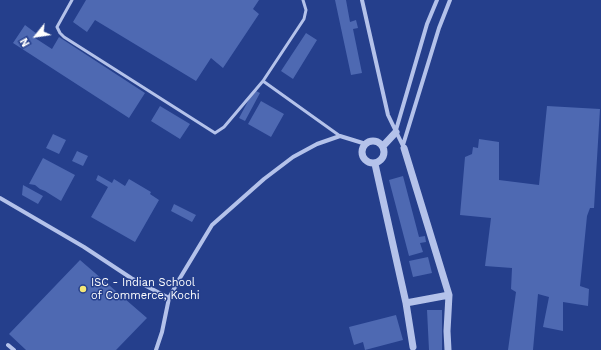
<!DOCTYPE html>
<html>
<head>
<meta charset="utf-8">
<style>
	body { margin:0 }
	#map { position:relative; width:601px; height:350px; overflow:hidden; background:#253f8c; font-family:"Work Sans",sans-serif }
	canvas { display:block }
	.north { position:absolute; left:16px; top:16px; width:40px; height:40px; -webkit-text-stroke:3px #253f8c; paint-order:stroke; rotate:240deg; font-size:11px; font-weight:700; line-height:16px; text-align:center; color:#fff }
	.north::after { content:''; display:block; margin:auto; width:14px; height:18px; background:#fff; clip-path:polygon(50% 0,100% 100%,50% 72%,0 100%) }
</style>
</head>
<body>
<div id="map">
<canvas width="601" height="350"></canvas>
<div class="north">N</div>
</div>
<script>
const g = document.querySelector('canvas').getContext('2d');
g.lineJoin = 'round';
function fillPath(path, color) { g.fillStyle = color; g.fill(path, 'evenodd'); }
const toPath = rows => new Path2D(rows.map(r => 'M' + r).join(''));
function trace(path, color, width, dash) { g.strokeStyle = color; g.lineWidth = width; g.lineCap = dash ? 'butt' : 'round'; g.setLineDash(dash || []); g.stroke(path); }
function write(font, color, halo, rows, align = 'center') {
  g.font = font + ' "Work Sans",sans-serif'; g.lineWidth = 3; g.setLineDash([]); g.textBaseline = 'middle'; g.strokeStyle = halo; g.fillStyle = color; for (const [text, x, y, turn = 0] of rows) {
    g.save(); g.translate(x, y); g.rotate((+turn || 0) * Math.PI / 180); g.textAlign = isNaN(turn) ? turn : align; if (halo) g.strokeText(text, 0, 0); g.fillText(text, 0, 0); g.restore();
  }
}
fillPath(toPath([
	[86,0,259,0,253,9,259,14,223,68,211,58,196,81,95,20,87,32,73,22],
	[335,0,346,0,350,22,356,20,358,28,353,29,362,73,351,75],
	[25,25,37,34,35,38,52,49,59,37,145,93,129,118,13,43],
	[306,33,317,40,293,79,281,71],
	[254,90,260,93,245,121,239,118],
	[261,101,284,114,271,137,248,124],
	[160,106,190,124,180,139,151,121],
	[547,106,600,109,594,208,590,208,587,216,580,286,589,289,588,306,563,302,563,331,543,327,549,297,538,294,533,350,508,350,516,292,511,289,512,268,485,266,491,218,460,215,465,157,472,154,473,147,478,148,479,139,499,142,499,180,539,185],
	[53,134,66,140,59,154,46,148],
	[77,151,88,156,83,166,72,161],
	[43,158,75,175,61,201,45,191,40,189,35,185,29,184],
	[98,175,112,183,114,179,125,186,129,179,151,192,150,194,159,200,135,242,91,217,108,187,96,180],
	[403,176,419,237,425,236,426,242,420,243,423,252,409,256,389,180],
	[23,185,43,196,38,204,22,195],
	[174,204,196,215,192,222,171,211],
	[428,257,432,273,413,277,409,261],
	[80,260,147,318,116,350,26,350,9,334],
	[427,310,442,310,442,350,429,350],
	[396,315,403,340,365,350,363,342,354,345,349,327]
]), '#4e69b2');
trace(toPath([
	[72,0,57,27,60,33,64,37,215,133,224,127,263,81],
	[303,0,306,10,304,19,263,81,340,136]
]), '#b4c2ea', 3);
trace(toPath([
	[362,0,388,115,404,148],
	[396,130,427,24,437,0],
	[403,145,439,28,450,0],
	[0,198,84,247,131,278,169,298,162,332,156,350],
	[169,298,180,278,212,225,264,179,293,157,317,144,340,136,366,144],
	[8,345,14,350]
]), '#b4c2ea', 4);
trace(toPath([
	'362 152a11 11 0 1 1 22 0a11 11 0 1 1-22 0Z',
	[383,146,396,132],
	[404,148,449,295,447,331,448,350],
	[375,164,406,303,449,295],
	[406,303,413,347]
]), '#b4c2ea', 7);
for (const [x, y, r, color] of [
	[83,289,4,"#f4e778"]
]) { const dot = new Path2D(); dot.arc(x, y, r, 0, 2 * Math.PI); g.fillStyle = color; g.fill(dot); trace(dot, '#253f8c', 1.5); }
write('11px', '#fff', '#253f8c', [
	["ISC - Indian School",91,283],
	["of Commerce, Kochi",91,296]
], 'left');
</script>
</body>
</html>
